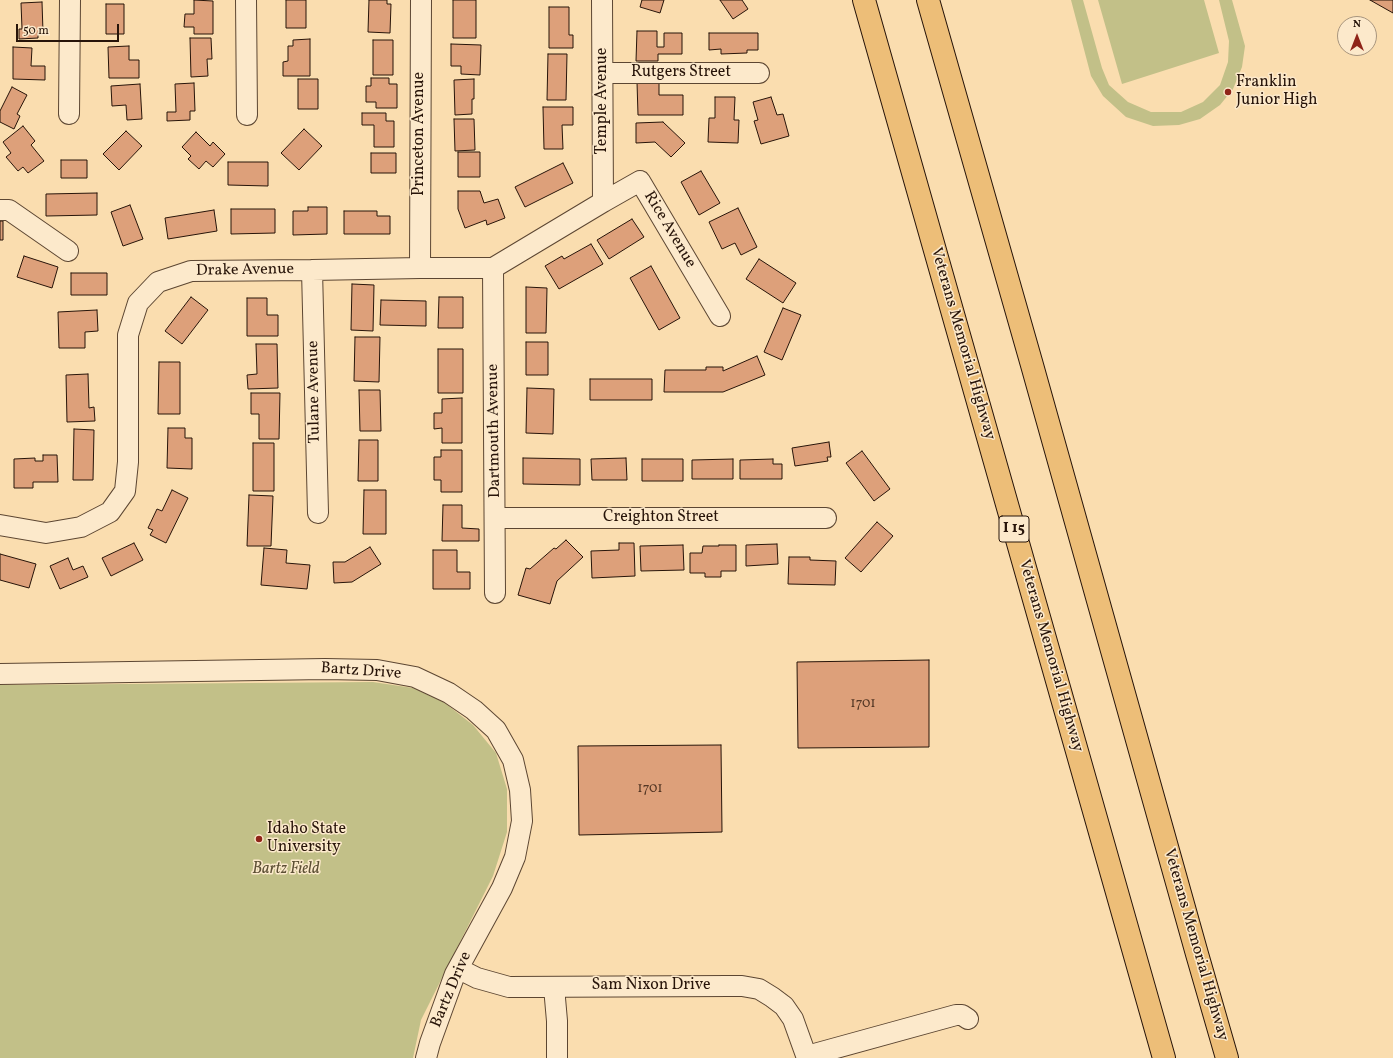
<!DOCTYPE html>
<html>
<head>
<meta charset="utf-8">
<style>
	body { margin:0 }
	#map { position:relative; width:1393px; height:1058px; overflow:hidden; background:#faddaf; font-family:Vollkorn,serif }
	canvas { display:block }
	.north { position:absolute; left:1337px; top:16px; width:40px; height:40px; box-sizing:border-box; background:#fce9cb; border:1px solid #a7947d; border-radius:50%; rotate:0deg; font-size:11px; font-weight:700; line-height:16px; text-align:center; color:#271409 }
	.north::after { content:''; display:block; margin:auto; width:14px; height:18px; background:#8f2418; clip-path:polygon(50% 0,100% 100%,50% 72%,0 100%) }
	.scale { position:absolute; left:16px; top:24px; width:103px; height:18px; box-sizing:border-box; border:2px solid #271409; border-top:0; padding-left:5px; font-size:12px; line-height:14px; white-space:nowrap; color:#271409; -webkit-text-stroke:3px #fce9cb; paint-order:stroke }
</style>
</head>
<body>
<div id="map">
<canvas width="1393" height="1058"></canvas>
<div class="north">N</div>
<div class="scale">50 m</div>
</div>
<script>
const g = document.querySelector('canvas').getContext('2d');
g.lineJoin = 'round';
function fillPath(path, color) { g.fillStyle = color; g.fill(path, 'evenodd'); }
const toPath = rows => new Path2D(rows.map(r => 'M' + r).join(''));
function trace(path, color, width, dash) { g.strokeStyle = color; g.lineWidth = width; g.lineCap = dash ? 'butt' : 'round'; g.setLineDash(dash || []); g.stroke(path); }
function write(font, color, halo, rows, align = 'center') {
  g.font = font + ' Vollkorn,serif'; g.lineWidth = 3; g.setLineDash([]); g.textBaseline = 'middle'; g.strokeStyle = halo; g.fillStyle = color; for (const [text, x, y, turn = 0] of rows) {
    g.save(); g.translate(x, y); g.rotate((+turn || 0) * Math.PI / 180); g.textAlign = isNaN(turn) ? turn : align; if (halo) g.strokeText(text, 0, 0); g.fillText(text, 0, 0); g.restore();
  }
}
fillPath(toPath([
	[1071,0,1083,0,1102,68,1109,85,1128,102,1151,112,1181,112,1203,102,1220,85,1228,62,1229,41,1219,0,1232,0,1245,46,1242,67,1233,89,1220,105,1200,119,1179,125,1153,126,1126,117,1103,96,1091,76],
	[1098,0,1204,0,1219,53,1122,84],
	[373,682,413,688,445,703,473,725,496,753,507,789,507,832,493,876,421,1020,413,1058,0,1058,0,685]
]), '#c2c088');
const building = toPath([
	[194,0,213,1,213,34,194,34,194,27,184,27,185,14,194,14,194,0],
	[286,0,306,0,306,28,286,28,286,0],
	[369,0,387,0,387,4,391,4,390,33,368,32,369,0],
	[453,0,476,0,476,38,453,38,453,0],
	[642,0,664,0,660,13,640,7,642,0],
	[720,0,742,0,748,9,733,19,720,0],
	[1370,0,1393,0,1393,13,1370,0],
	[42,2,43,32,38,32,38,38,19,39,19,29,22,29,21,3,42,2],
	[106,4,124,4,124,34,106,34,106,4],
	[549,7,569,7,569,35,573,35,573,48,549,48,549,7],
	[637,31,657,31,657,47,664,47,664,33,682,33,682,54,658,54,658,61,636,61,637,31],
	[709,33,758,33,758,50,747,50,747,53,721,54,721,49,709,50,709,33],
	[190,38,211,38,212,59,207,59,208,76,191,77,190,38],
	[310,39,310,76,283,76,283,62,288,61,288,46,293,46,293,40,310,39],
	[373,40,393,40,393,75,373,75,373,40],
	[451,44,481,45,480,75,461,74,461,66,451,66,451,44],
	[129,46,129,60,139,60,139,78,109,78,108,47,129,46],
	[13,47,32,48,31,66,45,66,45,80,13,79,13,47],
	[548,54,567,54,566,100,547,100,548,54],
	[371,78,389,78,389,84,397,84,397,108,376,108,376,102,366,102,366,86,371,86,371,78],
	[298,79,318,79,318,109,298,109,298,79],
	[474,79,474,99,472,99,472,114,455,115,454,80,474,79],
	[637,82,659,82,659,95,683,95,683,115,638,115,637,82],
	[194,83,195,111,190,111,190,120,167,121,167,112,176,112,175,84,194,83],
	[140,84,142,119,127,120,126,105,112,106,111,86,140,84],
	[12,87,27,95,17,114,20,116,14,129,0,122,0,111,12,87],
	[715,97,735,97,734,120,739,120,738,143,708,142,709,118,715,118,715,97],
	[771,97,777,115,783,114,789,136,761,144,754,121,758,120,753,102,771,97],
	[543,107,573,107,573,125,562,125,563,149,544,149,543,107],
	[362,113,386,113,386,121,394,121,394,147,374,147,374,125,362,125,362,113],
	[454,119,474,119,475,150,455,151,454,119],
	[663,122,685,143,671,157,655,142,636,143,636,123,663,122],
	[23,126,35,141,31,145,44,161,28,173,23,167,18,171,6,157,11,153,3,142,23,126],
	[304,129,322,146,299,170,281,153,304,129],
	[126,131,142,146,119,170,103,154,126,131],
	[196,132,210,146,213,142,225,154,213,167,206,161,199,169,188,159,191,156,182,147,196,132],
	[458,152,480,152,480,177,458,177,458,152],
	[371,153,396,153,396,173,371,173,371,153],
	[61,160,87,160,87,178,61,178,61,160],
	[228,162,268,162,268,186,228,185,228,162],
	[563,163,573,183,525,207,515,187,563,163],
	[701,171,720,203,699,215,681,182,701,171],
	[458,191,480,191,484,203,498,199,505,218,487,225,486,220,465,228,458,209,458,191],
	[97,193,97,215,46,216,46,194,97,193],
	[130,205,143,239,123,246,111,212,130,205],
	[308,207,327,207,327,234,293,235,293,211,308,211,308,207],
	[738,208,757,247,741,255,735,243,722,249,709,222,738,208],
	[231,209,275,209,275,233,231,234,231,209],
	[214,210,217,231,168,239,165,218,214,210],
	[344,211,377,211,377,216,390,216,390,234,344,234,344,211],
	[632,219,644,237,609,259,597,240,632,219],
	[0,221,3,221,3,240,0,240,0,221],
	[591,244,603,264,559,289,545,266,562,256,564,259,591,244],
	[24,256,58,267,52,288,17,277,24,256],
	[759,259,796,283,783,303,746,279,759,259],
	[651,266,680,318,659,330,630,278,651,266],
	[71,273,107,273,107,295,71,295,71,273],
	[352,284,374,285,373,331,351,330,352,284],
	[526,287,547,288,546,333,526,333,526,287],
	[191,297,208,310,182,344,165,331,191,297],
	[439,297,463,297,463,328,438,328,439,297],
	[247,298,267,298,267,315,278,315,278,336,247,336,247,298],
	[381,300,426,301,426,326,380,325,381,300],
	[783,308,801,315,782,360,764,352,783,308],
	[97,310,98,331,85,332,85,348,59,348,58,312,97,310],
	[355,337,380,337,379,382,354,381,355,337],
	[526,342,548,342,548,375,526,375,526,342],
	[256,344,277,344,278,388,248,389,247,375,257,374,256,344],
	[438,349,463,349,463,393,438,393,438,349],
	[757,356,765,375,723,392,664,392,665,370,706,370,706,367,723,367,723,371,757,356],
	[159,362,180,362,180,414,158,414,159,362],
	[88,374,89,408,94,407,95,421,67,422,66,375,88,374],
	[590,379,652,379,652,400,590,400,590,379],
	[527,388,554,389,553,434,526,433,527,388],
	[359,390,380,390,381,431,360,431,359,390],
	[251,393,280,393,279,439,259,439,259,414,251,414,251,393],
	[462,398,462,443,442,443,442,428,434,429,434,413,442,413,442,399,462,398],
	[168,428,185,428,185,438,192,438,192,469,167,468,168,428],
	[74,429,94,430,93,480,73,480,74,429],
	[359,440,378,440,378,481,358,481,359,440],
	[829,442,831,457,827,457,828,461,795,466,792,448,829,442],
	[253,443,274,443,274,491,253,491,253,443],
	[441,450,462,450,462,492,441,492,441,480,434,480,434,457,441,457,441,450],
	[862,451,890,489,874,501,846,463,862,451],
	[43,455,57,455,58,482,33,482,33,488,14,488,14,459,35,458,35,461,43,461,43,455],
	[523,458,580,459,580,485,523,484,523,458],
	[626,458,627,480,592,480,591,459,626,458],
	[642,459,683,459,683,481,642,481,642,459],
	[733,459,733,479,692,479,692,460,733,459],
	[773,459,773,464,782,464,782,479,740,479,740,460,773,459],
	[172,490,188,498,166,543,150,535,153,530,148,528,157,509,162,511,172,490],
	[364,490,386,490,386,534,363,534,364,490],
	[249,495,273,496,271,546,247,546,249,495],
	[443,505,462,505,462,528,479,529,479,541,442,541,443,505],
	[877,522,893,536,861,572,845,558,877,522],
	[566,540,583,557,557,581,550,604,518,595,526,568,530,569,554,548,556,549,566,540],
	[134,543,143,560,111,576,102,558,134,543],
	[619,543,634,543,635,576,592,578,591,551,619,550,619,543],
	[777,544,778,564,746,566,746,545,777,544],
	[683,545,684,570,641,571,640,546,683,545],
	[719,545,736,545,736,571,721,571,721,577,705,577,705,573,690,573,690,553,702,553,703,546,719,546,719,545],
	[370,547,381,564,352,582,334,583,333,562,345,562,370,547],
	[264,548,287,550,286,563,310,565,307,589,261,585,264,548],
	[433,550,457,550,457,572,470,572,470,589,433,589,433,550],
	[0,554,36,564,29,588,0,580,0,554],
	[789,557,810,557,810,560,836,561,835,585,788,584,789,557],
	[68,558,73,570,83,566,88,577,60,589,50,566,68,558],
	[929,660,929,747,798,748,797,662,929,660],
	[721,745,722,832,579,835,578,746,721,745]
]);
fillPath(building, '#dda07a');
trace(building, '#271409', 1);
const minor = toPath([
	[246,0,247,115],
	[602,0,603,202],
	[603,73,759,73],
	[69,114,70,0],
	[0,210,9,210,68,251],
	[420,268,421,0],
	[493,268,495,593],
	[312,270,318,513],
	[496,518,826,518],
	[0,525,46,533,81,527,110,512,125,491,128,462,128,335,138,303,158,282,191,271,312,270,420,268,493,268,603,202,640,181,720,316],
	[0,674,325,669,377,670,415,677,449,693,474,710,496,730,513,760,520,790,522,821,515,857,502,888,455,974,430,1043,426,1058],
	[459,969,477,978,509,987,729,986,742,986,759,989,772,997,784,1006,793,1019,807,1058],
	[554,987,557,1021,557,1058],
	[807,1056,956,1015,962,1015,968,1019]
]);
const highway = toPath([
	[864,0,1164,1058],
	[928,0,1032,365,1197,954,1227,1058]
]);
trace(minor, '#5c4632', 22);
trace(highway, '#271409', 24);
trace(minor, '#fce9cb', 20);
trace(highway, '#edbe78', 22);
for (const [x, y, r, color] of [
	[1228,92,4,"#8f2418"],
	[259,839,4,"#8f2418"]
]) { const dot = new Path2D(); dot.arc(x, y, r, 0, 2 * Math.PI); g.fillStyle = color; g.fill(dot); trace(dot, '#fce9cb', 1.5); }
write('14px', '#543725', null, [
	["1701",863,704],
	["1701",650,789]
]);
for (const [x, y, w] of [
	[1014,529,30]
]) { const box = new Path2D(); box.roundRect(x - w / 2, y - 13, w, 26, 3); g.fillStyle = '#fce9cb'; g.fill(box); trace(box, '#271409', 1); }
write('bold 15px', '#271409', null, [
	["I 15",1014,529]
]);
write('16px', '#271409', '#fce9cb', [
	["Rutgers Street",681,73],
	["Temple Avenue",603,101,-90],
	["Princeton Avenue",420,134,-90],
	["Rice Avenue",669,230,59],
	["Drake Avenue",245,271,-1],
	["Veterans Memorial Highway",962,344,74],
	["Tulane Avenue",315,392,-91],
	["Dartmouth Avenue",495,431,-91],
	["Creighton Street",661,518],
	["Veterans Memorial Highway",1050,656,74],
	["Bartz Drive",361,672,4],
	["Veterans Memorial Highway",1195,945,74],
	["Sam Nixon Drive",651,986],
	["Bartz Drive",452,990,-67]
]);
write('16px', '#271409', '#fce9cb', [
	["Franklin",1236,83],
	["Junior High",1236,101],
	["Idaho State",267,830],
	["University",267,848]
], 'left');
write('italic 16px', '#5d5035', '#fce9cb', [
	["Bartz Field",286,870]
]);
</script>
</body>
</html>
